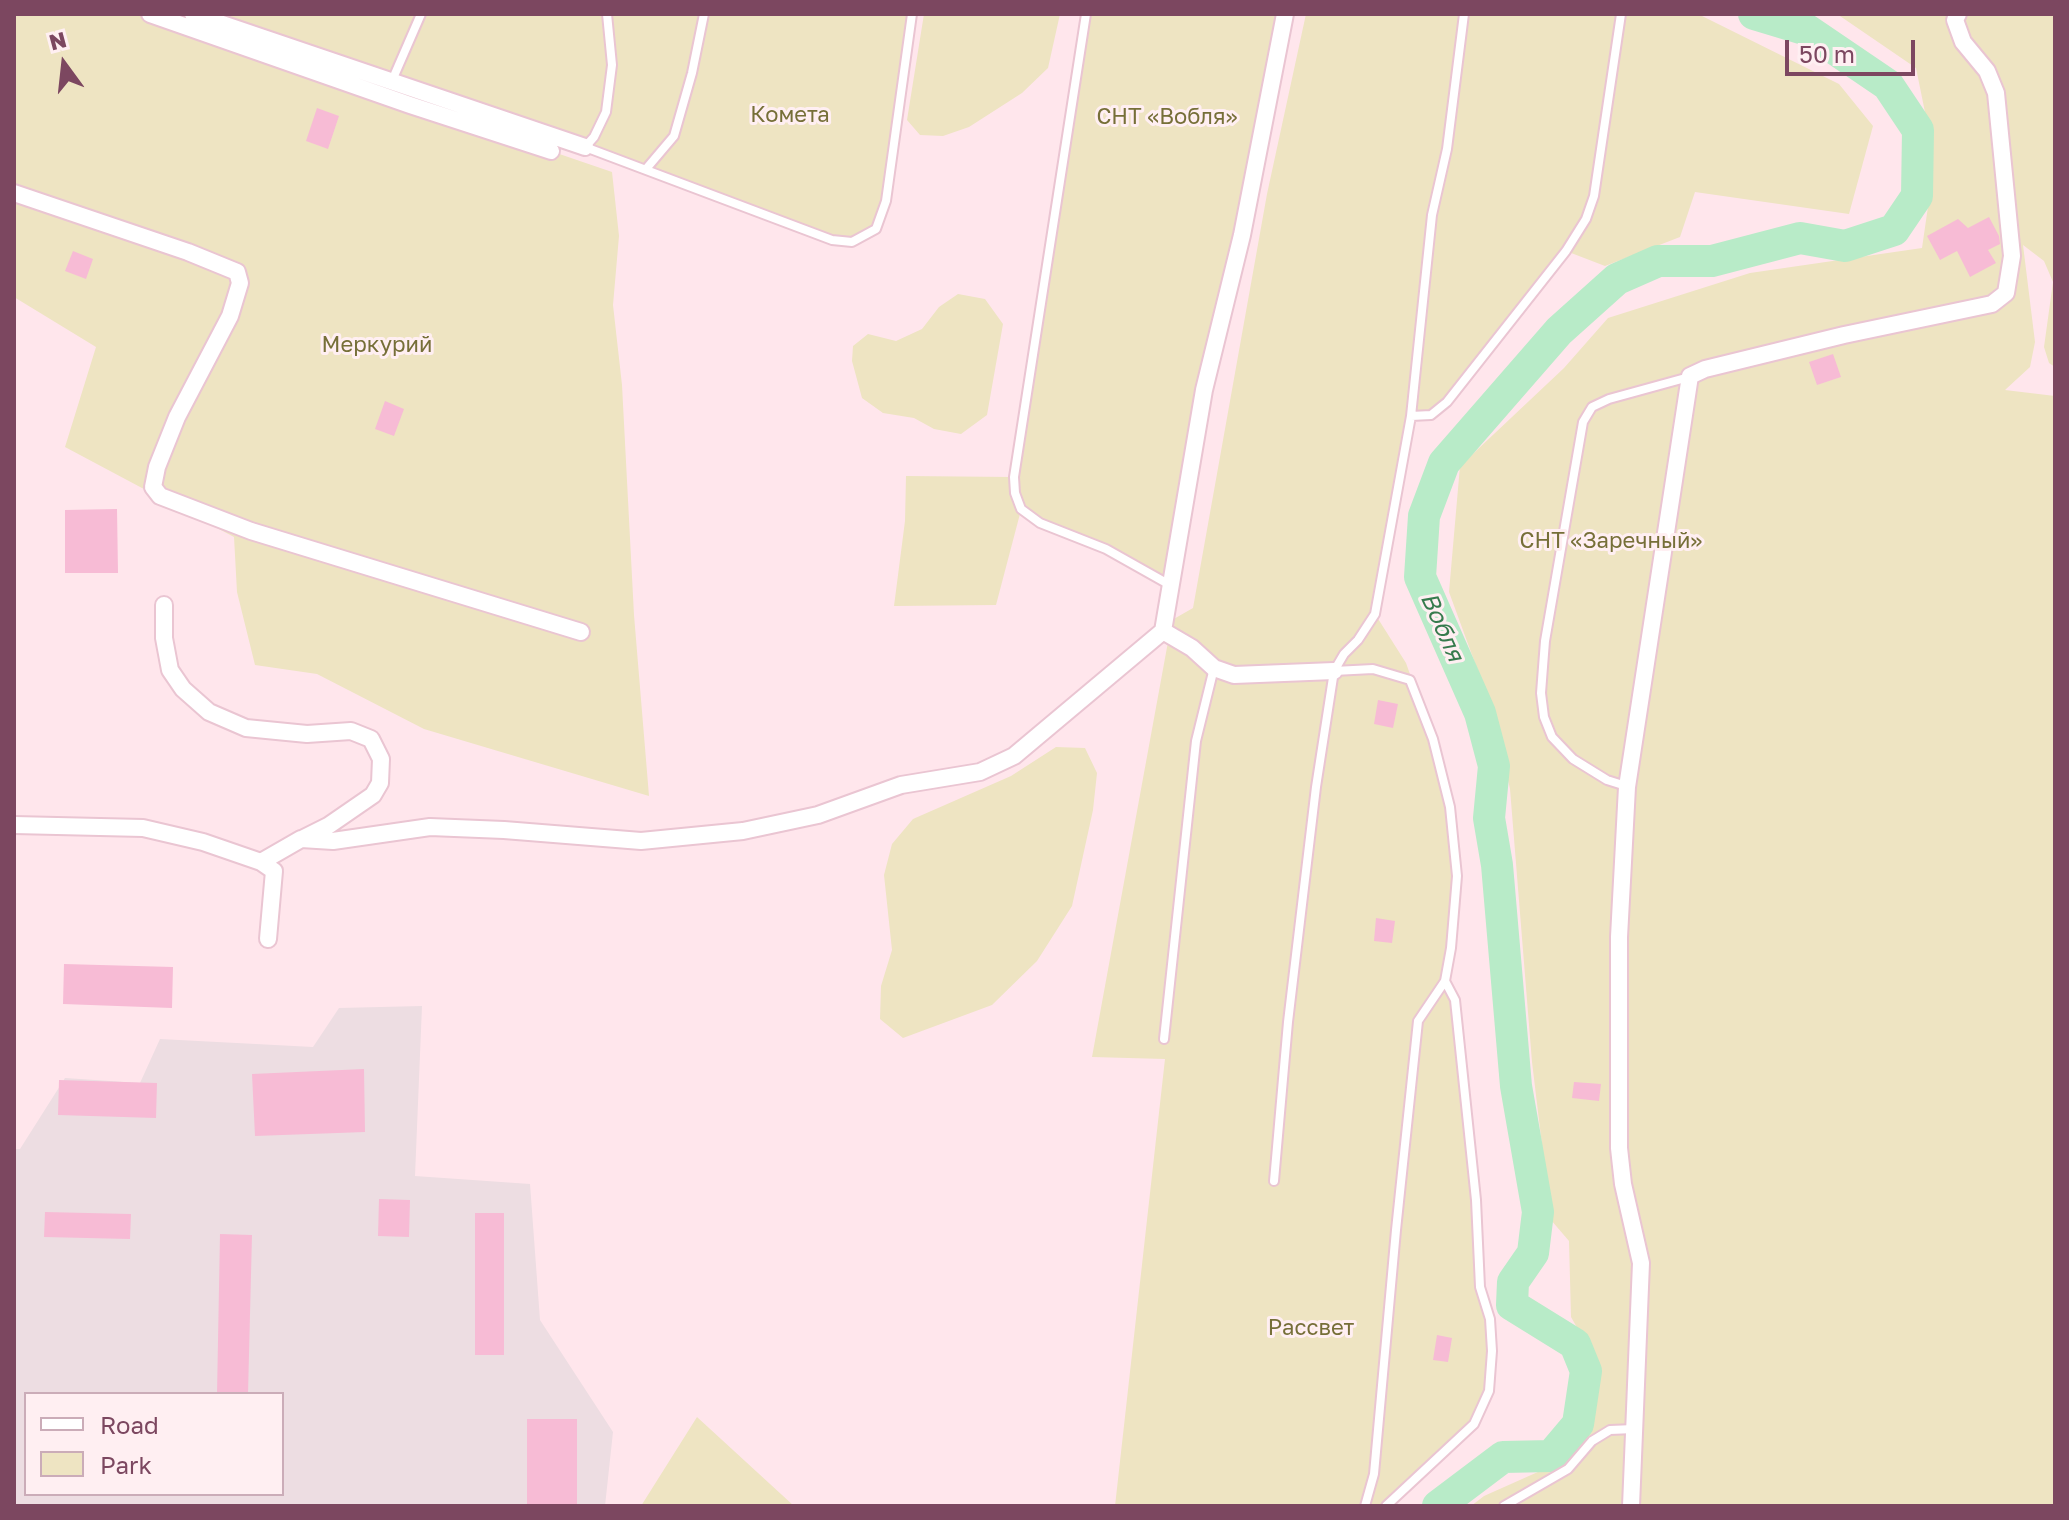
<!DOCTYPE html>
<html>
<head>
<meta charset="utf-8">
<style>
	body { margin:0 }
	#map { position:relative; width:2069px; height:1520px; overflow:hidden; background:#ffe6ec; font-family:"Golos Text",sans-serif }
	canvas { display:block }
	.frame { position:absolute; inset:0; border:16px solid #7c4760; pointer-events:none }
	.legend { position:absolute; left:24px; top:1392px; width:260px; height:104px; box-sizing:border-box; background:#ffeff2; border:2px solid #cbacb8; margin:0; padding:10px 14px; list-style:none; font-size:24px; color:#7c4760 }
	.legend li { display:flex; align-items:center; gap:16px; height:40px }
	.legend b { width:40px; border:2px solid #cbacb8 }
	.north { position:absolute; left:24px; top:24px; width:80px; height:80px; -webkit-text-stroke:6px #ffeff2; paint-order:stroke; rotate:345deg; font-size:22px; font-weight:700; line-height:32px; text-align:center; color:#7c4760 }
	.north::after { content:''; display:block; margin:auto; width:28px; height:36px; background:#7c4760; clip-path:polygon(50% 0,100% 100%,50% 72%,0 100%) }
	.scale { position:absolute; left:1785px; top:40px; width:130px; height:36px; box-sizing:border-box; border:4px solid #7c4760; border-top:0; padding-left:10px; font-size:24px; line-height:28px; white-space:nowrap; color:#7c4760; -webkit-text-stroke:6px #ffeff2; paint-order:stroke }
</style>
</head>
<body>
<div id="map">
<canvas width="2069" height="1520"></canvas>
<div class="frame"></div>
<ul class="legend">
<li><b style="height:10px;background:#fff"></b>Road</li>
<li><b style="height:22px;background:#eee4c2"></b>Park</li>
</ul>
<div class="north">N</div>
<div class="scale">50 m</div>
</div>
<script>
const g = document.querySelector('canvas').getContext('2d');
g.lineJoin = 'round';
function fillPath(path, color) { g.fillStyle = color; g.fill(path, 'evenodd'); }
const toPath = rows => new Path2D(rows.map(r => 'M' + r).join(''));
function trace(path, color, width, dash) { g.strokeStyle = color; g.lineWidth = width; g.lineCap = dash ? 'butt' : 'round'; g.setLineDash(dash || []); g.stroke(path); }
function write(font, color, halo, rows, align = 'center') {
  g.font = font + ' "Golos Text",sans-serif'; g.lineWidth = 6; g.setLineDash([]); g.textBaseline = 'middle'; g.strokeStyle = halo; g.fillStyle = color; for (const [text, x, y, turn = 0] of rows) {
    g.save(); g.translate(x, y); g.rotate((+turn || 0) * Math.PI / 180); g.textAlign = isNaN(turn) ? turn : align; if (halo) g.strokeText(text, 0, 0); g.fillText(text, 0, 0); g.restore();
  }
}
fillPath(toPath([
	[422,1006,415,1176,530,1184,540,1320,613,1432,605,1506,14,1506,14,1149,20,1149,65,1078,140,1083,160,1039,313,1047,339,1008],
	[26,1394,282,1394,282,1494,26,1494]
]), '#eddde2');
fillPath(toPath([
	[14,14,150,14,612,172,619,236,613,305,622,385,634,615,649,796,424,729,317,674,255,665,237,592,234,537,65,447,96,347,14,297],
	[193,14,912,14,886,201,876,229,852,242,832,240,620,159],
	[924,14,1060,14,1048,68,1022,93,969,127,943,136,920,135,907,120],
	[1086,14,1285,14,1171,585,1021,510,996,605,894,606,905,521,906,476,1013,477],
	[1306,14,1698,14,1839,84,1873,126,1849,214,1695,192,1680,237,1605,266,1566,251,1447,402,1431,415,1411,416,1375,614,1406,663,1433,739,1450,807,1457,876,1445,981,1455,1000,1480,1287,1490,1319,1489,1391,1474,1424,1386,1506,1115,1506,1165,1059,1092,1057,1172,620,1193,608,1267,194],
	[1837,14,2055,14,2055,367,2049,363,2044,347,2053,282,2044,261,2023,245,2035,342,2030,367,2005,390,2055,396,2055,1506,1471,1506,1484,1496,1567,1459,1587,1425,1592,1354,1571,1317,1569,1241,1551,1220,1532,1062,1510,789,1494,715,1449,592,1460,466,1564,368,1608,318,1750,273,1922,248,1931,186,1927,122,1916,68],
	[958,294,985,299,1003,324,987,415,961,434,934,429,914,418,883,413,862,398,852,361,853,346,868,334,896,341,922,329,939,307],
	[1056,747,1085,748,1097,773,1093,810,1072,906,1037,961,992,1005,903,1038,880,1019,881,986,892,950,884,875,892,844,913,819,1011,776],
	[697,1417,794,1506,641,1506]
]), '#eee4c2');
trace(toPath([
	[1438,1506,1503,1457,1551,1456,1578,1424,1586,1371,1575,1344,1512,1305,1513,1282,1533,1253,1538,1212,1516,1086,1497,865,1489,818,1494,766,1480,713,1420,577,1424,516,1444,463,1559,331,1617,279,1658,261,1712,261,1800,238,1845,246,1894,230,1917,196,1918,130,1888,85,1807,30,1754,14]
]), '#b8ebc8', 32);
fillPath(toPath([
	[317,108,339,116,328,149,306,141],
	[1989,217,1999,236,2000,244,1988,250,1996,263,1970,277,1957,251,1940,260,1927,236,1958,219,1968,228],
	[73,251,93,259,86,279,65,271],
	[1833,354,1841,377,1817,385,1809,362],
	[385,401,404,409,394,436,375,429],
	[117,509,118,573,65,573,65,510],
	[1378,700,1398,704,1393,728,1374,724],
	[1376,918,1395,921,1392,943,1374,941],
	[64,964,173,967,172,1008,63,1004],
	[364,1069,365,1132,255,1136,252,1074],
	[59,1080,157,1083,156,1118,58,1115],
	[1574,1082,1601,1084,1599,1101,1572,1098],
	[379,1199,410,1200,409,1237,378,1236],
	[45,1212,131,1214,130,1239,44,1237],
	[475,1213,504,1213,504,1355,475,1355],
	[220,1234,252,1235,248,1394,217,1394],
	[1437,1335,1452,1338,1448,1362,1433,1360],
	[527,1419,577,1419,577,1506,527,1506]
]), '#f7bbd5');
const service = toPath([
	[607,14,612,65,606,112,594,137,585,147,832,240,852,242,876,229,886,201,912,14],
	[1086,14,1014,477,1015,493,1021,509,1040,523,1106,549,1170,585],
	[391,83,421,14],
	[646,169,674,136,692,73,704,14],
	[1411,416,1431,415,1447,402,1566,251,1586,219,1594,196,1621,14],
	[1334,671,1373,669,1410,680,1433,739,1450,807,1457,876,1451,948,1445,981,1418,1021,1396,1230,1374,1474,1365,1506],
	[1626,786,1607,780,1573,759,1552,737,1544,717,1541,693,1545,641,1583,422,1592,407,1609,399,1689,377],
	[1164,1039,1196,741,1214,668],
	[1274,1181,1288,1022,1316,787,1334,671,1344,654,1358,640,1375,614,1411,416,1432,215,1447,149,1464,14],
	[1386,1506,1474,1424,1489,1391,1492,1351,1490,1319,1480,1287,1476,1200,1455,1000,1445,981],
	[1504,1506,1568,1469,1592,1441,1610,1430,1634,1429]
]);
const minor = toPath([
	[150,14,410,105,551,151],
	[193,14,585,147],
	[14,193,188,252,237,272,240,283,230,316,177,417,157,467,153,487,160,496,251,531,581,632],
	[164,605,164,638,170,670,183,689,209,712,246,728,307,734,351,731,371,739,381,759,380,783,373,795,328,826,302,839],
	[1163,631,1192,648,1214,668,1234,675,1334,671],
	[14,825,143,828,203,842,261,862,274,871,268,939],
	[261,862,301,839,333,841,430,827,504,830,641,841,743,831,818,815,901,785,980,772,1014,756,1163,631,1204,390,1242,235,1285,14],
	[1631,1506,1641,1263,1623,1184,1619,1148,1619,937,1627,787,1690,376,1705,369,1844,335,1992,304,2006,293,2012,256,1996,93,1987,71,1963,42,1955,20,1958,14]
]);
trace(service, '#eac5d2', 12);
trace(minor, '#eac5d2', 20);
trace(service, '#fff', 8);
trace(minor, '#fff', 16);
write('22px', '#766f38', '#ffeff2', [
	["Комета",790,115],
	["СНТ «Вобля»",1167,117],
	["Меркурий",377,345],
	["СНТ «Заречный»",1611,541],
	["Рассвет",1311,1328]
]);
write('italic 24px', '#367b4d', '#ffeff2', [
	["Вобля",1442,627,66]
]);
</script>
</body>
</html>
